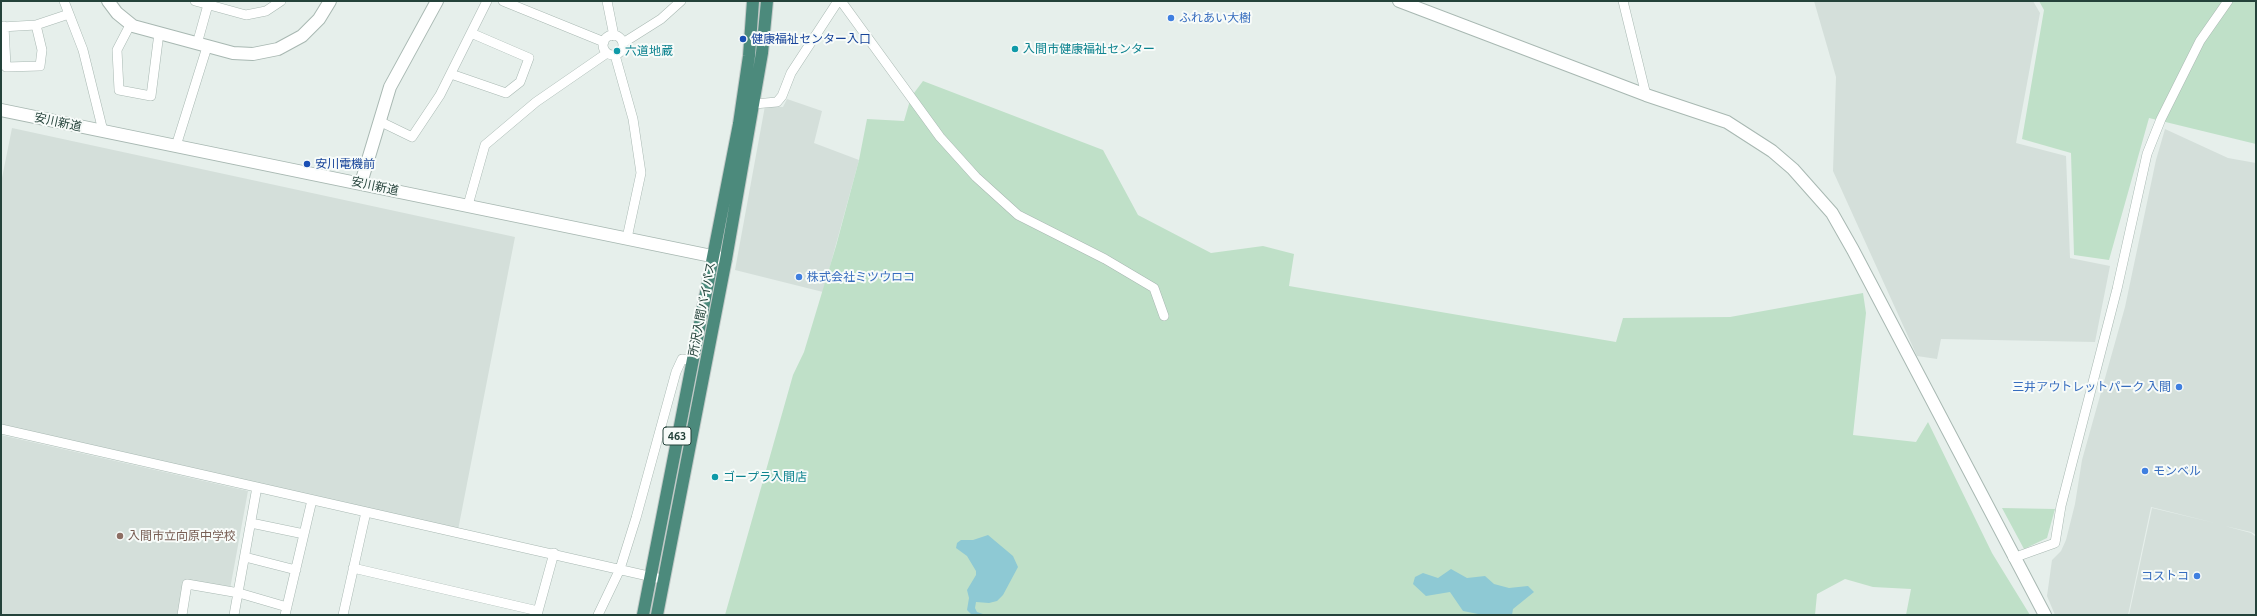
<!DOCTYPE html>
<html>
<head>
<meta charset="utf-8">
<style>
  body { margin:0 }
  #map { position:relative; width:2257px; height:616px; overflow:hidden; background:#e6efeb; font-family:Ubuntu,sans-serif }
  canvas { display:block }
  .frame { position:absolute; inset:0; border:2px solid #24423a; pointer-events:none }
</style>
</head>
<body>
<div id="map">
<canvas width="2257" height="616"></canvas>
<div class="frame"></div>
</div>
<script>
const context = document.querySelector('canvas').getContext('2d');
context.lineJoin = 'round';
function paint(path, color) {
  context.fillStyle = color;
  context.fill(path, 'evenodd');
}
function poly(rows) {
  const path = new Path2D();
  for (const r of rows) {
    if (r.length === 3) {
      path.moveTo(r[0] + r[2], r[1]);
      path.arc(r[0], r[1], r[2], 0, 2 * Math.PI);
      continue;
    }
    path.moveTo(r[0], r[1]);
    for (let i = 2; i < r.length; i += 2) path.lineTo(r[i], r[i + 1]);
  }
  return path;
}
function stroke(path, color, width, dash) {
  context.strokeStyle = color;
  context.lineWidth = width;
  context.lineCap = dash ? 'butt' : 'round';
  context.setLineDash(dash || []);
  context.stroke(path);
}
function drawText(font, color, halo, rows, align = 'center') {
  context.font = font + ' Ubuntu,"Noto Sans JP",sans-serif';
  context.lineWidth = 4;
  context.setLineDash([]);
  context.textBaseline = 'middle';
  context.strokeStyle = halo;
  context.fillStyle = color;
  for (const [text, x, y, turn = 0] of rows) {
    context.save();
    context.translate(x, y);
    context.rotate((+turn || 0) * Math.PI / 180);
    context.textAlign = isNaN(turn) ? turn : align;
    if (halo) context.strokeText(text, 0, 0);
    context.fillText(text, 0, 0);
    context.restore();
  }
}
paint(poly([
  [1814,1,2033,1,2040,13,2016,143,2066,156,2070,258,2110,266,2095,342,1941,339,1937,359,1917,356,1833,171,1836,77],
  [787,99,822,111,814,143,859,160,823,292,735,270,765,106,783,107],
  [12,128,515,237,458,530,1,425,1,183],
  [2165,129,2228,158,2256,163,2256,535,2251,532,2225,526,2251,533,2256,537,2256,615,2129,615,2152,508,2215,523,2151,507,2128,615,2055,615,2047,596,2052,560,2061,551,2066,540,2075,504,2082,460,2125,307,2156,160],
  [1,435,248,491,230,589,185,581,179,615,1,615]
]), '#d4dfda');
paint(poly([
  [2039,1,2256,1,2256,144,2149,118,2109,260,2074,255,2071,153,2022,139,2044,10],
  [923,81,1103,150,1138,215,1211,253,1263,246,1294,254,1289,286,1616,342,1623,318,1730,317,1863,293,1866,313,1853,435,1916,442,1928,422,1992,553,2030,615,1906,615,1911,589,1873,587,1845,579,1817,594,1815,615,725,615,793,375,804,352,836,246,859,160,867,119,904,121,911,97],
  [2002,508,2055,509,2047,538,2024,549]
]), '#bfe0c8');
paint(poly([
  [988,535,1013,556,1018,567,1003,595,997,601,989,603,976,602,975,608,977,612,986,615,972,615,967,610,969,598,967,590,976,575,976,571,967,556,956,548,957,543,961,540,973,540],
  [1451,569,1467,578,1485,576,1494,584,1509,588,1528,586,1534,592,1513,609,1512,615,1483,615,1463,611,1450,592,1426,596,1413,584,1415,577,1423,573,1438,578]
]), '#8ec9d4');
const minor = poly([
  [64,1,83,50,103,131],
  [195,1,246,15,266,11,281,1],
  [503,1,604,42],
  [607,1,614,36],
  [841,1,940,137,976,177,1018,215,1105,259,1154,288,1164,316],
  [1623,1,1646,95],
  [130,25,117,50,119,90,151,96,159,33],
  [4,26,6,67,40,66,42,50,36,25],
  [1,27,36,25,69,14],
  [613,45,10],
  [623,43,661,19,681,1],
  [197,44,209,1],
  [615,55,633,119,641,173,627,238],
  [451,74,506,93,520,82,529,58,471,33],
  [754,104,777,102,782,96,791,73,838,1],
  [379,121,412,137,440,95,487,1],
  [176,146,207,47],
  [468,205,485,145,536,102,607,53],
  [1,429,657,578],
  [251,523,304,534],
  [245,557,296,570],
  [2013,558,2055,543,2061,506,2117,289,2147,154,2161,119,2200,41,2228,1],
  [353,568,538,611],
  [182,615,187,584,239,593,287,607],
  [234,615,257,487],
  [285,615,312,500],
  [343,615,366,512],
  [537,615,554,553],
  [598,615,620,569,636,518,676,372,682,359,692,360]
]);
const tertiary = poly([
  [108,1,117,13,133,26,233,53,253,54,278,49,302,36,319,19,330,1],
  [1399,1,1646,95,1727,122,1772,151,1793,169,1832,213,1853,250,2045,615],
  [1,110,726,259],
  [361,183,390,87,437,1]
]);
const trunk = poly([
  [643,615,739,124,749,56,753,1],
  [657,615,726,259,762,53,767,1]
]);
stroke(minor, '#a8b8b2', 10);
stroke(tertiary, '#a8b8b2', 14);
stroke(trunk, '#c2cac8', 14);
stroke(minor, '#fff', 9);
stroke(tertiary, '#fff', 12);
stroke(trunk, '#4c8a7c', 12);
for (const [x, y, r, color] of [
  [1171,18,4,"#3f7fe0"],
  [743,39,4,"#1a4fb4"],
  [1015,49,4,"#0f9aa8"],
  [617,51,4,"#0f9aa8"],
  [307,164,4,"#1a4fb4"],
  [799,277,4,"#3f7fe0"],
  [2179,387,4,"#3f7fe0"],
  [2145,471,4,"#3f7fe0"],
  [715,477,4,"#0f9aa8"],
  [120,536,4,"#8d6e63"],
  [2197,576,4,"#3f7fe0"]
]) {
  const dot = new Path2D();
  dot.arc(x, y, r, 0, 2 * Math.PI);
  context.fillStyle = color;
  context.fill(dot);
  stroke(dot, '#f7fbf9', 1.5);
}
for (const [x, y, w] of [
  [677,436,28]
]) {
  const box = new Path2D();
  box.roundRect(x - w / 2, y - 9, w, 18, 3);
  context.fillStyle = '#f7fbf9';
  context.fill(box);
  stroke(box, '#24423a', 1);
}
drawText('bold 11px', '#24423a', null, [
  ["463",677,436]
]);
drawText('12px', '#366cbe', '#f7fbf9', [
  ["ふれあい大樹",1179,18],
  ["株式会社ミツウロコ",807,277],
  ["三井アウトレットパーク 入間",2171,387,"right"],
  ["モンベル",2153,471],
  ["コストコ",2189,576,"right"]
], 'left');
drawText('12px', '#164399', '#f7fbf9', [
  ["健康福祉センター入口",751,39],
  ["安川電機前",315,164]
], 'left');
drawText('12px', '#0d838f', '#f7fbf9', [
  ["入間市健康福祉センター",1023,49],
  ["六道地蔵",625,51],
  ["ゴープラ入間店",723,477]
], 'left');
drawText('12px', '#24423a', '#f7fbf9', [
  ["安川新道",58,122,12],
  ["安川新道",375,186,12],
  ["所沢入間バイパス",702,309,-79]
]);
drawText('12px', '#785e54', '#f7fbf9', [
  ["入間市立向原中学校",128,536]
], 'left');
</script>
</body>
</html>
